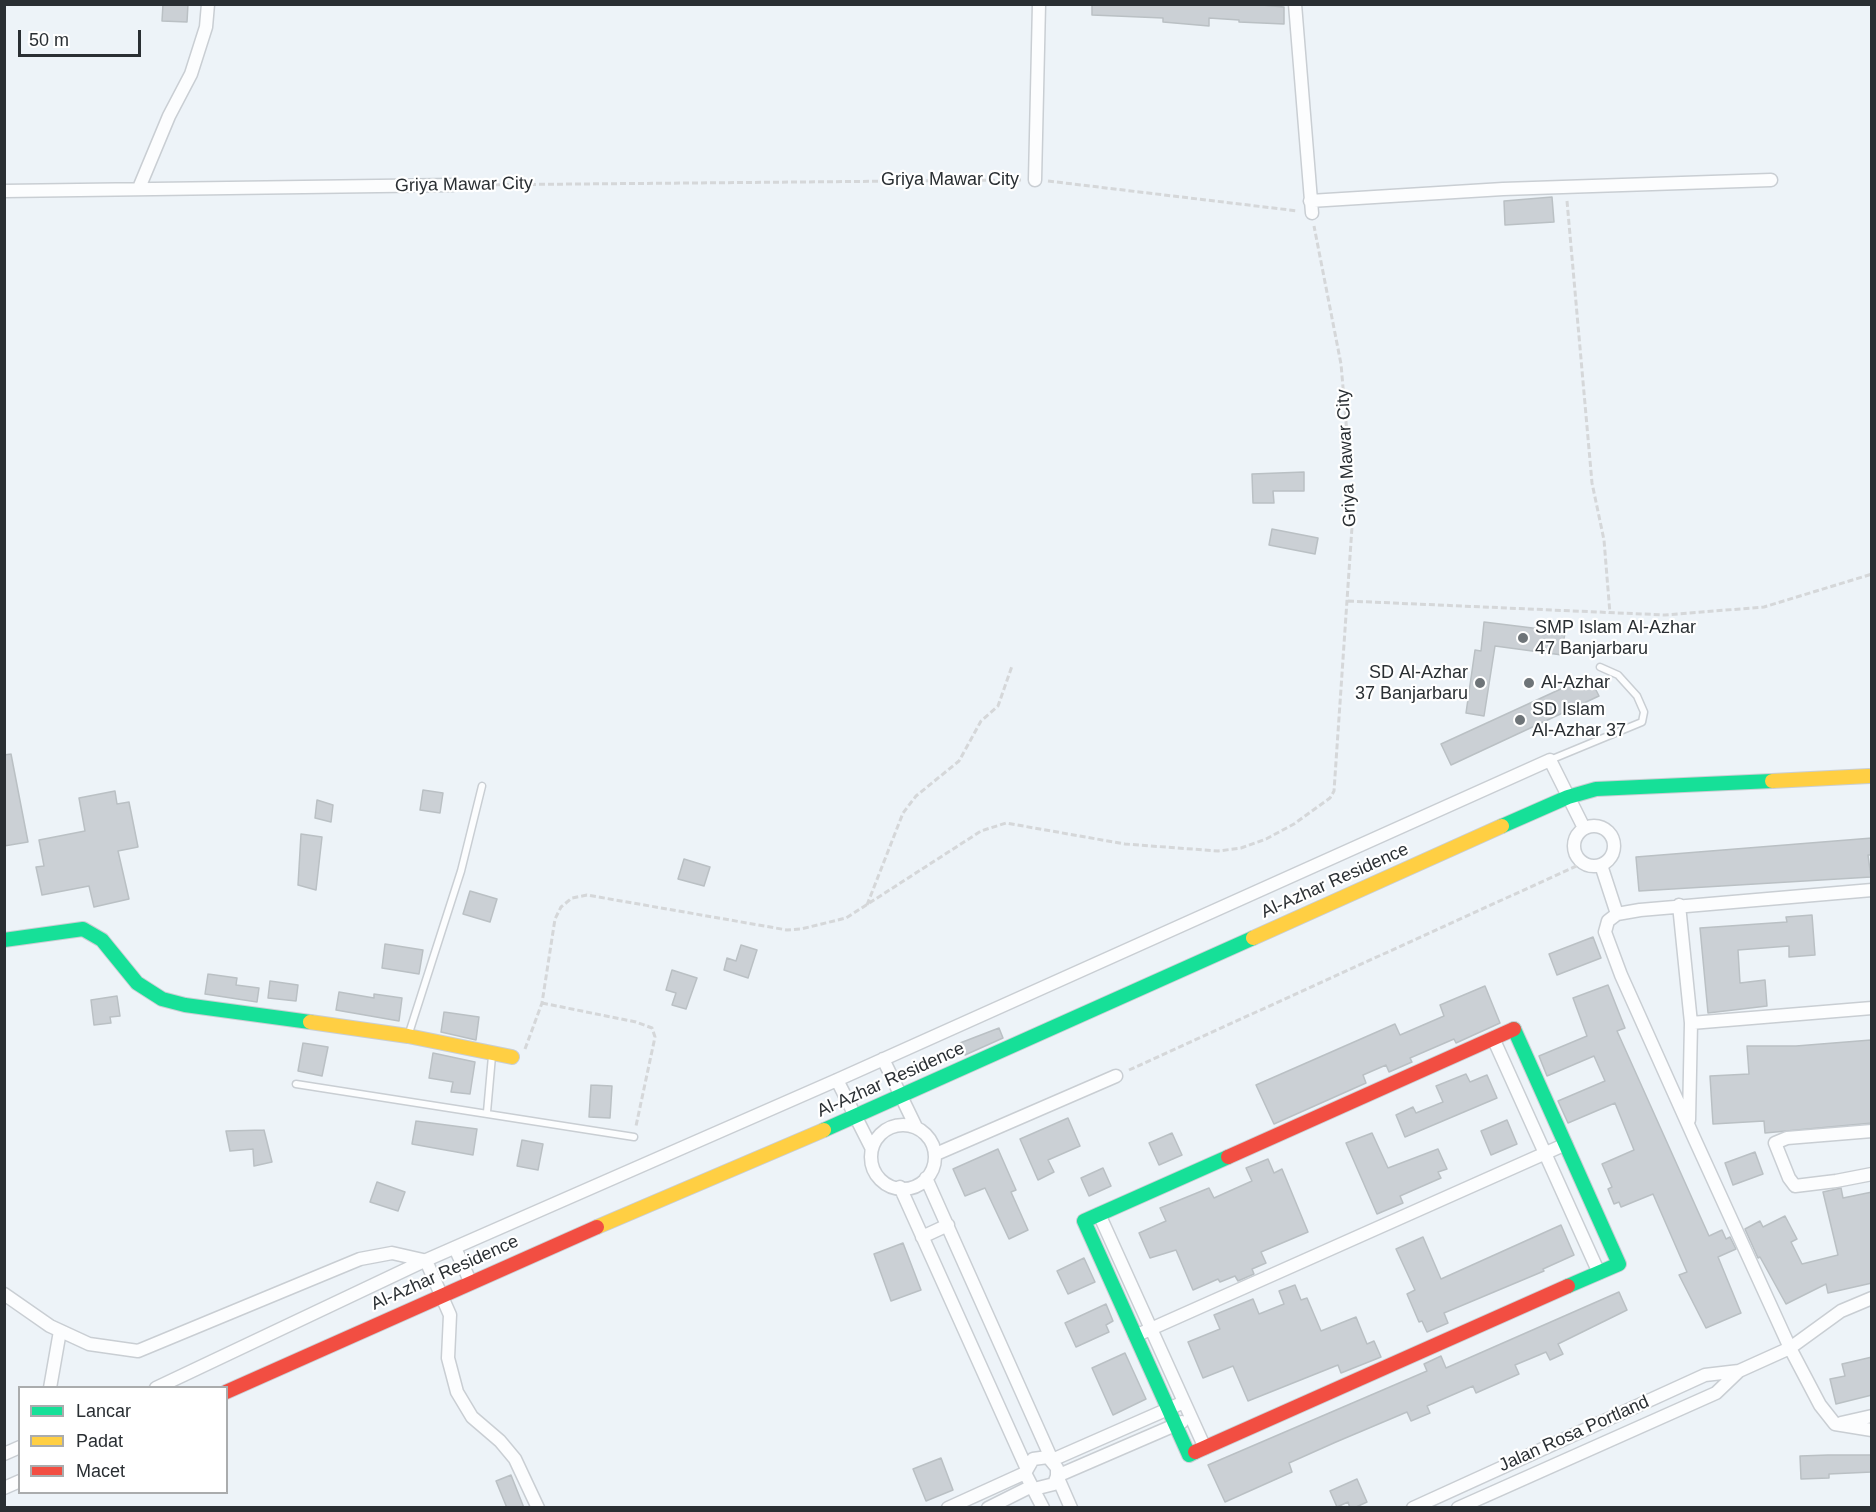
<!DOCTYPE html>
<html>
<head>
<meta charset="utf-8">
<style>
  body { margin:0 }
  #map { position:relative; width:1876px; height:1512px; overflow:hidden; background:#edf3f8; font-family:Helvetica,sans-serif }
  canvas { display:block }
  .frame { position:absolute; inset:0; border:6px solid #2a2f33; pointer-events:none }
  .legend { position:absolute; left:18px; top:1386px; width:210px; height:108px; box-sizing:border-box; background:#fff; border:2px solid #aaacad; margin:0; padding:8px 10px; list-style:none; font-size:18px; color:#2a2f33 }
  .legend li { display:flex; align-items:center; gap:12px; height:30px }
  .legend b { width:30px; border:2px solid #aaacad }
  .scale { position:absolute; left:18px; top:30px; width:123px; height:27px; box-sizing:border-box; border:3px solid #2a2f33; border-top:0; padding-left:8px; font-size:18px; line-height:21px; white-space:nowrap; color:#2a2f33; -webkit-text-stroke:4px #fff; paint-order:stroke }
</style>
</head>
<body>
<div id="map">
<canvas width="1876" height="1512"></canvas>
<div class="frame"></div>
<ul class="legend">
<li><b style="height:8px;background:#16e098"></b>Lancar</li>
<li><b style="height:8px;background:#ffcf43"></b>Padat</li>
<li><b style="height:8px;background:#f24e42"></b>Macet</li>
</ul>
<div class="scale">50 m</div>
</div>
<script>
const context = document.querySelector('canvas').getContext('2d');
context.lineJoin = 'round';
function paint(path, color) {
  context.fillStyle = color;
  context.fill(path, 'evenodd');
}
function poly(rows) {
  const path = new Path2D();
  for (const r of rows) {
    if (r.length === 3) {
      path.moveTo(r[0] + r[2], r[1]);
      path.arc(r[0], r[1], r[2], 0, 2 * Math.PI);
      continue;
    }
    path.moveTo(r[0], r[1]);
    for (let i = 2; i < r.length; i += 2) path.lineTo(r[i], r[i + 1]);
  }
  return path;
}
function stroke(path, color, width, dash) {
  context.strokeStyle = color;
  context.lineWidth = width;
  context.lineCap = dash ? 'butt' : 'round';
  context.setLineDash(dash || []);
  context.stroke(path);
}
function drawText(font, color, halo, rows, align = 'center') {
  context.font = font + ' Helvetica,sans-serif';
  context.lineWidth = 4.5;
  context.setLineDash([]);
  context.textBaseline = 'middle';
  context.strokeStyle = halo;
  context.fillStyle = color;
  for (const [text, x, y, turn = 0] of rows) {
    context.save();
    context.translate(x, y);
    context.rotate((+turn || 0) * Math.PI / 180);
    context.textAlign = isNaN(turn) ? turn : align;
    if (halo) context.strokeText(text, 0, 0);
    context.fillText(text, 0, 0);
    context.restore();
  }
}
const building = poly([
  [163,4,188,4,187,22,162,21,163,4],
  [1092,4,1250,4,1284,7,1284,24,1239,22,1239,20,1209,18,1209,26,1163,22,1163,18,1092,15,1092,4],
  [1552,197,1554,222,1505,225,1504,201,1552,197],
  [1304,472,1304,491,1273,491,1274,503,1253,503,1252,474,1304,472],
  [1272,529,1318,538,1315,554,1269,545,1272,529],
  [1484,622,1565,632,1562,655,1495,646,1484,716,1466,713,1475,650,1481,651,1484,622],
  [1589,676,1599,696,1451,765,1441,744,1589,676],
  [11,754,28,842,4,846,4,755,11,754],
  [423,790,443,793,440,813,420,810,423,790],
  [115,791,117,804,129,802,138,847,118,851,129,899,94,907,89,886,42,895,36,867,44,866,39,840,85,831,79,798,115,791],
  [317,800,333,805,331,822,315,818,317,800],
  [301,834,322,837,316,890,298,885,301,834],
  [1872,838,1872,855,1868,855,1871,877,1639,891,1636,857,1872,838],
  [684,859,710,867,704,886,678,879,684,859],
  [470,891,497,899,490,922,463,914,470,891],
  [1812,915,1815,955,1789,957,1789,946,1738,950,1740,983,1765,980,1767,1006,1708,1013,1700,928,1787,922,1786,917,1812,915],
  [1593,937,1601,958,1557,975,1549,954,1593,937],
  [385,944,423,950,419,974,382,968,385,944],
  [741,945,757,950,748,978,724,970,727,958,736,961,741,945],
  [672,970,697,978,686,1009,672,1005,676,993,666,990,672,970],
  [208,974,237,978,236,985,259,988,257,1002,205,994,208,974],
  [270,981,298,985,296,1001,268,998,270,981],
  [1608,985,1625,1028,1617,1031,1709,1236,1722,1230,1726,1239,1730,1237,1736,1249,1718,1257,1741,1313,1706,1328,1679,1275,1687,1272,1653,1194,1621,1207,1619,1202,1614,1204,1608,1189,1612,1187,1602,1164,1634,1150,1615,1103,1568,1123,1558,1101,1605,1081,1594,1056,1547,1076,1539,1056,1587,1036,1573,998,1608,985],
  [1485,986,1500,1023,1456,1043,1454,1039,1410,1058,1412,1062,1389,1072,1386,1065,1363,1075,1366,1083,1274,1124,1256,1085,1395,1024,1400,1035,1444,1016,1440,1005,1485,986],
  [339,992,374,998,374,994,402,998,399,1021,336,1010,339,992],
  [117,996,120,1016,110,1017,111,1023,94,1025,91,1000,117,996],
  [444,1012,479,1017,476,1040,441,1032,444,1012],
  [999,1028,1003,1038,965,1055,960,1043,999,1028],
  [1871,1040,1872,1123,1765,1133,1764,1121,1713,1124,1710,1076,1749,1074,1747,1046,1796,1046,1871,1040],
  [303,1043,328,1047,322,1076,298,1071,303,1043],
  [433,1053,475,1062,470,1094,451,1092,453,1082,429,1078,433,1053],
  [1466,1074,1470,1082,1487,1075,1497,1098,1405,1137,1396,1115,1413,1107,1416,1113,1443,1102,1436,1086,1466,1074],
  [591,1085,612,1086,610,1118,589,1117,591,1085],
  [1068,1118,1080,1146,1048,1160,1054,1172,1038,1180,1020,1139,1068,1118],
  [1507,1120,1517,1144,1491,1155,1481,1131,1507,1120],
  [416,1121,477,1129,473,1155,412,1144,416,1121],
  [264,1130,272,1162,254,1166,253,1149,230,1151,226,1131,264,1130],
  [1172,1133,1182,1155,1159,1165,1149,1143,1172,1133],
  [1372,1133,1388,1168,1438,1149,1447,1169,1438,1172,1441,1178,1400,1196,1403,1203,1377,1214,1346,1143,1372,1133],
  [522,1140,543,1144,538,1170,517,1166,522,1140],
  [998,1149,1016,1190,1011,1192,1028,1230,1009,1239,985,1188,965,1196,953,1169,998,1149],
  [1755,1152,1763,1174,1733,1185,1725,1163,1755,1152],
  [1268,1159,1274,1173,1282,1169,1308,1232,1261,1252,1266,1263,1252,1269,1254,1274,1238,1281,1235,1276,1220,1282,1218,1279,1193,1290,1176,1250,1150,1258,1139,1233,1166,1221,1160,1208,1209,1188,1214,1198,1252,1181,1246,1168,1268,1159],
  [1103,1168,1111,1186,1089,1196,1081,1178,1103,1168],
  [377,1182,405,1192,398,1211,370,1202,377,1182],
  [1841,1188,1843,1198,1872,1192,1872,1283,1828,1293,1826,1284,1786,1304,1760,1257,1758,1258,1745,1229,1760,1221,1763,1227,1785,1216,1797,1239,1791,1242,1802,1264,1838,1255,1823,1192,1841,1188],
  [1561,1225,1574,1255,1543,1269,1544,1271,1444,1313,1448,1323,1427,1332,1422,1321,1419,1322,1407,1294,1415,1290,1396,1249,1423,1237,1441,1279,1561,1225],
  [903,1243,921,1290,891,1301,874,1254,903,1243],
  [1084,1258,1095,1282,1068,1294,1057,1271,1084,1258],
  [1295,1285,1301,1300,1307,1298,1321,1331,1356,1317,1367,1344,1374,1341,1381,1357,1341,1373,1338,1365,1248,1401,1233,1366,1203,1378,1188,1342,1220,1329,1214,1315,1253,1299,1259,1314,1284,1304,1279,1291,1295,1285],
  [1619,1292,1627,1310,1558,1344,1563,1354,1550,1360,1546,1352,1539,1355,1515,1365,1519,1374,1476,1393,1473,1386,1427,1406,1430,1413,1411,1421,1407,1412,1336,1442,1289,1463,1292,1472,1225,1502,1208,1465,1427,1371,1424,1364,1441,1356,1446,1368,1619,1292],
  [1106,1304,1113,1321,1106,1325,1109,1332,1076,1347,1065,1323,1106,1304],
  [1125,1353,1146,1399,1113,1415,1092,1368,1125,1353],
  [1872,1357,1872,1395,1836,1404,1830,1379,1845,1376,1842,1364,1872,1357],
  [1828,1455,1872,1455,1872,1472,1829,1474,1829,1478,1801,1479,1800,1456,1828,1455],
  [941,1458,953,1490,926,1501,913,1469,941,1458],
  [511,1475,524,1508,507,1508,496,1481,511,1475],
  [1357,1479,1367,1502,1354,1508,1350,1508,1348,1502,1337,1507,1330,1491,1357,1479]
]);
paint(building, '#cbd0d5');
stroke(building, '#bac0c4', 1.5);
const lane = poly([
  [1550,760,1642,722,1644,712,1637,696,1618,675,1600,667],
  [409,1033,461,871,482,786],
  [296,1084,634,1137],
  [487,1112,492,1056]
]);
const street = poly([
  [1295,4,1312,213],
  [1035,180,1039,4],
  [139,188,169,116,191,74,206,27,208,4],
  [4,191,453,185],
  [1310,201,1503,189,1771,180],
  [1594,846,20],
  [1601,865,1617,914],
  [1872,890,1640,910,1617,914,1608,921,1605,932,1621,975,1695,1140,1790,1348,1820,1405,1835,1424,1872,1430],
  [1679,905,1691,1023,1689,1120],
  [1691,1023,1872,1008],
  [1493,1038,1599,1273],
  [883,1059,916,1127],
  [837,1080,872,1149],
  [903,1157,32],
  [1872,1131,1787,1138,1775,1143,1789,1178,1795,1186,1836,1181,1872,1174],
  [936,1154,1116,1076],
  [926,1178,1052,1460,1184,1402],
  [900,1187,1026,1467],
  [1099,1214,1205,1448],
  [922,1237,948,1225],
  [455,1248,470,1281],
  [4,1294,50,1326,89,1344,138,1351,360,1259,392,1253,423,1260,427,1263,450,1315,448,1358,457,1392,472,1417,500,1441,515,1459,538,1508],
  [1135,1336,1566,1144],
  [50,1388,60,1331],
  [156,1388,424,1261,837,1080,1550,760,1584,828],
  [1841,1423,1872,1416],
  [4,1454,20,1447],
  [4,1488,20,1481],
  [1034,1489,1054,1484,1057,1476,1057,1468,1048,1457,1033,1459,1025,1473,1043,1508],
  [948,1508,1025,1473],
  [988,1508,1032,1486],
  [1071,1508,1057,1476,1182,1422],
  [1413,1508,1705,1375,1739,1371],
  [1458,1508,1716,1393,1739,1371,1790,1348,1841,1311,1872,1298]
]);
const fast = poly([
  [1502,826,1568,797,1596,789,1772,781],
  [4,940,83,929,102,940,137,983,162,999,185,1005,310,1022],
  [1514,1029,1619,1264,1568,1286],
  [824,1130,1253,938],
  [1195,1452,1189,1455,1084,1221,1228,1157]
]);
const slow = poly([
  [1772,781,1869,776],
  [1253,938,1502,826],
  [310,1022,408,1036,512,1057],
  [597,1227,824,1130]
]);
const jam = poly([
  [1228,1157,1514,1029],
  [226,1392,597,1227],
  [1195,1452,1568,1286]
]);
stroke(lane, '#c9ced3', 9);
stroke(street, '#c9ced3', 15);
stroke(fast, '#c9ced3', 16);
stroke(slow, '#c9ced3', 16);
stroke(jam, '#c9ced3', 16);
stroke(poly([
  [1048,181,1298,211],
  [467,185,1021,180],
  [1567,201,1592,483,1604,540,1610,614],
  [1348,601,1665,615,1764,607,1872,574],
  [867,905,903,813,916,796,959,761,981,721,998,706,1012,666],
  [542,1003,636,1022,652,1028,655,1037,636,1126],
  [525,1049,542,1003,555,919,561,907,572,898,587,895,787,930,801,929,846,918,981,831,1006,823,1125,844,1218,851,1241,848,1266,839,1294,824,1330,798,1334,791,1352,527,1350,468,1341,364,1314,226],
  [1129,1070,1583,863]
]), '#d5d7d9', 3, [6, 3]);
stroke(lane, '#fcfdfe', 6);
stroke(street, '#fcfdfe', 12);
stroke(fast, '#16e098', 14);
stroke(slow, '#ffcf43', 14);
stroke(jam, '#f24e42', 14);
for (const [x, y, r, color] of [
  [1523,638,6,"#6e7478"],
  [1480,683,6,"#6e7478"],
  [1529,683,6,"#6e7478"],
  [1520,720,6,"#6e7478"]
]) {
  const dot = new Path2D();
  dot.arc(x, y, r, 0, 2 * Math.PI);
  context.fillStyle = color;
  context.fill(dot);
  stroke(dot, '#fff', 2);
}
drawText('18px', '#2a2f33', '#fff', [
  ["Griya Mawar City",950,180],
  ["Griya Mawar City",464,185,-1],
  ["Griya Mawar City",1347,458,-93],
  ["Al-Azhar Residence",1335,881,-24],
  ["Al-Azhar Residence",891,1080,-24],
  ["Al-Azhar Residence",445,1273,-24],
  ["Jalan Rosa Portland",1574,1434,-24]
]);
drawText('18px', '#2a2f33', '#fff', [
  ["SMP Islam Al-Azhar",1535,628],
  ["47 Banjarbaru",1535,649],
  ["SD Al-Azhar",1468,673,"right"],
  ["37 Banjarbaru",1468,694,"right"],
  ["Al-Azhar",1541,683],
  ["SD Islam",1532,710],
  ["Al-Azhar 37",1532,731]
], 'left');
</script>
</body>
</html>
